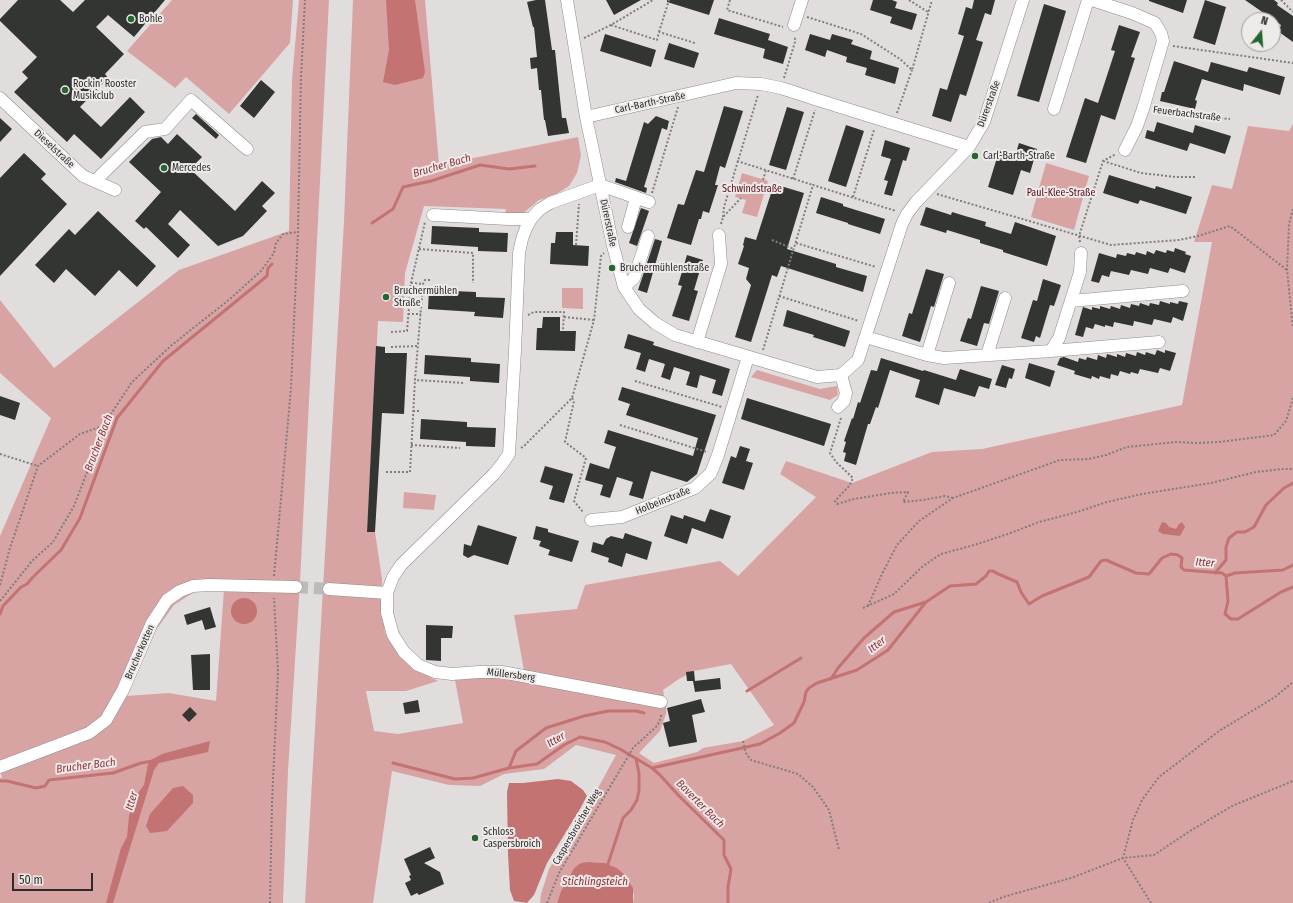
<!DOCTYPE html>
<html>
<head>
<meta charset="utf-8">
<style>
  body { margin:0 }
  #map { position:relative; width:1293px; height:903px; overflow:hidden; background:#e1dddd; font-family:"Fira Sans Condensed",sans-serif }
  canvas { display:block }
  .north { position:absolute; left:1241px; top:12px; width:40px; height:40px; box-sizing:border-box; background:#eeeaea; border:1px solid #a19e9e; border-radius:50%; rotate:17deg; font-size:11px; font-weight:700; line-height:16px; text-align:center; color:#2d2c2c }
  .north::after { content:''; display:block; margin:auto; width:14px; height:18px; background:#25652e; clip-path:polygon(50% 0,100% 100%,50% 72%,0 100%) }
  .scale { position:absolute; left:12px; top:873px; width:81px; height:18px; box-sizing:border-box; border:2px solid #2d2c2c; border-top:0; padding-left:5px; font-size:12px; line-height:14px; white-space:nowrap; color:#2d2c2c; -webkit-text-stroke:3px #eeeaea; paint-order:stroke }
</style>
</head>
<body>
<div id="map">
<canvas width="1293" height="903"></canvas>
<div class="north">N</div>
<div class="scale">50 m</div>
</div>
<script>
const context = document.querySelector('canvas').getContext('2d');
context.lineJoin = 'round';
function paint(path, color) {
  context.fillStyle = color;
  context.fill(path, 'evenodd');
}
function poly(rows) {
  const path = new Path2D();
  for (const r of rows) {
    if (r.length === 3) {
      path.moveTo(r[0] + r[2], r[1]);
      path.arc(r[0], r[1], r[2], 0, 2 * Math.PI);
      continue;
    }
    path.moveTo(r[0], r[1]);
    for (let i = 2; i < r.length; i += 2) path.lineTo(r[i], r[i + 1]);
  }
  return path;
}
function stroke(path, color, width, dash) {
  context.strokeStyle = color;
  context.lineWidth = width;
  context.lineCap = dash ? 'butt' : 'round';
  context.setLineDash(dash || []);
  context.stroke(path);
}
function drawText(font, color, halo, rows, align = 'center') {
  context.font = font + ' "Fira Sans Condensed",sans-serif';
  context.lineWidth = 4;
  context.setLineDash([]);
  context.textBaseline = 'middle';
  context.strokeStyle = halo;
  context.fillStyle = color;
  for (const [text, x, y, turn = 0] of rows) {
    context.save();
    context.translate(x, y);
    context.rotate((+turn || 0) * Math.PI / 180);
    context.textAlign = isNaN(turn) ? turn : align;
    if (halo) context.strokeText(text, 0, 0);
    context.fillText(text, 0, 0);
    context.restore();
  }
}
paint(poly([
  [172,0,293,0,290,43,229,114,186,77,175,88,127,51],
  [299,0,329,0,300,582,288,771,283,903,0,903,0,778,2,778,0,769,0,536,51,418,0,373,0,300,54,368,179,270,289,231,292,80],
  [199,589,224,589,216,701,169,693,126,696,156,630,174,605],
  [353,0,425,0,439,165,578,137,581,155,577,173,569,186,555,195,539,200,520,216,505,216,506,209,424,206,405,273,403,322,378,321,367,532,375,532,382,579,382,603,385,633,398,653,413,669,438,681,406,691,366,691,374,731,398,734,463,723,455,680,493,677,526,682,514,615,577,609,585,585,720,561,738,576,816,497,780,474,786,461,852,483,932,452,982,449,1182,405,1212,242,1194,242,1212,185,1232,189,1248,126,1289,131,1293,124,1293,903,633,903,634,895,629,880,624,874,617,868,605,863,589,862,574,868,561,891,557,903,540,903,541,894,549,869,587,808,616,755,576,745,544,769,504,774,480,786,449,785,392,771,373,903,305,903,344,221],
  [731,664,774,725,743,741,703,748,697,752,654,763,639,753,660,731,666,714,666,707,663,690,679,679,694,671],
  [1046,163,1089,176,1074,230,1031,217],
  [742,173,768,181,757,217,742,213,746,200,735,197],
  [562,288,583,288,583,309,562,308],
  [757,370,820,389,837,386,838,395,830,400,751,377],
  [404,492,436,495,434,510,403,508]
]), '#d8a4a3');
paint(poly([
  [386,0,415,0,425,72,423,78,395,85,383,82,389,50],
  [1162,522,1166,523,1169,527,1176,529,1179,524,1182,522,1185,527,1180,536,1163,534,1158,531],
  [244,611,13],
  [210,741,208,752,159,763,154,770,113,903,106,903,121,848,127,837,129,816,135,797,144,785,148,764,151,760,162,754],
  [558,779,571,781,583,790,587,796,580,809,547,863,534,895,527,903,514,901,510,890,508,854,507,792,509,783,523,783],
  [183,786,193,795,193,803,167,831,150,833,146,826,150,814,173,788],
  [589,862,605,863,617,868,624,874,633,888,633,903,557,903,561,891,574,868,581,863]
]), '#c27372');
stroke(poly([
  [372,223,393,209,403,187,431,181,480,165,509,169,535,166],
  [1215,573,1226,560,1226,547,1229,538,1237,532,1245,532,1254,527,1266,505,1284,488,1293,483],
  [1226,576,1235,573,1283,570,1293,565],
  [0,614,3,606,21,587,27,584,33,577,61,550,80,518,117,418,163,361,267,276,268,268,272,264],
  [831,679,838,668,864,638,894,612,926,602],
  [747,691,801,658],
  [393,763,455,779,473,778,509,768,537,764,564,745,580,737,605,742,620,749,652,768,760,744,780,733,794,723,804,702,806,692,809,688,817,683,857,670,888,650,926,602,950,586,976,584,986,576,989,571,993,571,996,573,1017,582,1021,592,1029,604,1042,596,1089,577,1101,561,1106,560,1136,573,1149,574,1162,558,1171,554,1178,555,1182,558,1181,567,1184,570,1222,573,1226,576,1228,601,1225,614,1231,619,1238,619,1281,592,1293,587],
  [509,768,516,751,546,728,584,716,608,711,636,711,644,713],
  [652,768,660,775,679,796,724,840,724,855,731,869,728,887,728,903],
  [0,781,7,781,36,788,45,786,49,780,113,773,141,763,153,761],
  [607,867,623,818,631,810,637,800,639,790,639,773,636,759]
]), '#c27372', 3);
paint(poly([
  [18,0,60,0,73,12,85,0,165,0,134,37,108,15,96,27,124,54,105,74,108,78,80,107,101,127,130,97,145,112,101,159,74,134,67,142,14,92,28,78,22,72,37,57,0,21,0,19],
  [536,0,545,0,552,50,555,50,562,118,566,118,569,133,548,136,545,120,544,120,541,90,539,90,537,68,531,69,530,58,537,57,534,27,533,27,527,2],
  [606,0,641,0,614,15],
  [667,0,714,0,709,15,667,2],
  [873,0,892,0,897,2,895,8,917,14,912,30,890,23,892,17,870,10],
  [974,0,995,0,991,15,985,13,976,40,983,42,966,96,960,94,951,122,932,116,940,88,947,90,964,36,958,34,966,7,972,9],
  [1149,0,1187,0,1183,13,1149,1],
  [1205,0,1226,7,1215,45,1193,38],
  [1245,0,1274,0,1278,3,1277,5,1293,16,1293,42,1279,32,1281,30,1279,29,1281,25],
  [1044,4,1066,11,1039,102,1017,96],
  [719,18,770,34,768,40,788,47,783,64,763,58,765,49,714,34],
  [1119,25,1140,32,1131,57,1135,58,1115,120,1101,115,1086,163,1066,157,1085,98,1098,103,1115,51,1111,50],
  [605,34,656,50,651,67,600,51],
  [810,34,830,40,832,34,853,40,851,44,872,51,870,59,899,68,895,84,865,75,867,68,846,62,847,57,827,50,825,57,805,50],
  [669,43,699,53,694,68,664,59],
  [1174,61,1208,72,1211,62,1247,72,1249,67,1285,77,1280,95,1244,84,1243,91,1202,79,1195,100,1197,101,1195,109,1160,101,1162,92,1164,92],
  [261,80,275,92,254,118,240,106],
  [724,106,743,111,725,168,720,166,715,185,718,185,709,213,703,211,701,219,699,219,691,245,667,238,678,204,684,205,696,170,704,172],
  [787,107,804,112,786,170,769,165],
  [196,114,219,135,216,139,192,118],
  [656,116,669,121,667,130,662,128,644,187,647,188,646,193,615,182,616,178,626,181,644,122,648,124],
  [0,118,12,129,0,142],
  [1157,122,1193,133,1195,125,1231,136,1225,154,1190,143,1187,151,1145,138,1147,130,1154,132],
  [846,125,864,131,846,187,828,181],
  [177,134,202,157,190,169,235,211,262,181,275,193,262,206,267,211,243,236,218,246,180,210,168,224,190,245,178,258,146,227,144,229,135,221,161,192,129,162,152,139,161,137,168,144],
  [885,140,910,148,906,161,903,160,892,196,884,194,888,181,884,180,891,159,881,156],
  [1019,143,1037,149,1030,173,1021,170,1013,195,988,187,999,151,1015,156],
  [24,153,46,174,41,179,67,204,0,276,0,178],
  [1109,175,1155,189,1156,186,1192,197,1186,214,1140,200,1138,204,1103,193],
  [774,184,804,193,787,249,836,264,836,267,867,276,863,292,781,266,777,277,772,275,751,342,735,337,751,285,746,279,749,268,738,264,744,246,743,245,745,237,756,240],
  [821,197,843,204,843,206,885,219,880,234,848,224,848,223,816,213],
  [926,207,951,215,952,212,965,216,986,222,985,226,1011,234,1015,222,1056,236,1047,266,1003,252,1003,250,980,243,980,240,970,237,947,230,946,233,920,225],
  [641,208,649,211,637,246,629,243],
  [98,211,156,266,137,287,119,270,95,296,66,269,54,283,35,265,69,229,75,235],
  [432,226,479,228,479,232,508,233,507,252,478,251,478,247,431,244],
  [556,232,573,232,573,245,589,246,588,266,550,264,551,243,555,243],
  [655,239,662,241,647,293,638,290],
  [1175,248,1186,252,1185,254,1191,256,1185,273,1170,268,1168,273,1150,268,1148,274,1131,270,1129,275,1111,271,1109,277,1102,275,1099,283,1091,281,1099,253,1116,258,1117,254,1126,256,1127,253,1135,255,1136,252,1146,255,1147,251,1154,254,1156,250,1166,253,1167,250,1174,252],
  [687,255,703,260,694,290,698,291,689,321,672,316,682,286,678,285],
  [926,269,944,274,934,307,931,306,920,342,902,336,909,313,912,314],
  [1043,279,1061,285,1054,306,1050,305,1040,338,1036,336,1034,342,1021,338,1033,300,1037,301],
  [981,286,999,291,989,324,984,323,977,346,960,341,968,318,971,319],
  [429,290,476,292,476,297,505,298,503,318,474,316,475,312,428,309],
  [1160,301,1170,304,1170,302,1178,304,1179,301,1188,303,1183,321,1173,317,1171,323,1154,319,1152,325,1134,321,1133,326,1114,322,1113,327,1105,325,1105,327,1095,324,1093,329,1086,327,1083,337,1075,335,1083,307,1092,310,1092,307,1100,309,1100,306,1110,309,1111,306,1120,309,1121,305,1130,308,1131,304,1139,306,1140,303,1149,306,1150,303,1159,305],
  [787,310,850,331,845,347,813,337,814,335,783,326],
  [543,317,560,317,560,331,576,331,575,351,536,350,537,328,542,328],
  [628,334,654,342,653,345,730,369,722,396,712,393,716,380,700,375,697,388,686,385,690,372,674,367,670,380,661,377,665,364,649,359,645,372,636,369,641,353,624,348],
  [376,346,385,347,385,353,407,353,404,414,382,413,375,532,367,532],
  [1157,350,1165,353,1165,350,1176,353,1170,371,1160,368,1158,373,1140,369,1138,374,1131,372,1130,374,1120,371,1118,376,1111,374,1110,379,1100,376,1099,379,1092,376,1091,379,1074,374,1075,371,1057,365,1060,358,1064,357,1078,362,1079,358,1086,360,1087,357,1097,360,1098,355,1106,358,1107,354,1117,357,1117,354,1125,357,1126,353,1136,356,1137,352,1145,355,1146,352,1155,355],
  [425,355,471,358,471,362,500,364,499,383,470,381,470,377,424,374],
  [881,358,923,371,924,370,956,380,960,369,992,379,989,389,979,386,975,397,944,388,939,405,915,397,920,380,890,370,878,408,876,407,870,424,868,424,856,465,844,461,846,453,843,452,846,442,844,441,852,418,853,419,858,402,860,403,871,370,877,371],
  [1029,363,1055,371,1050,387,1025,378],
  [1002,365,1015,369,1012,379,1009,378,1006,388,995,385],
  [622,387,716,415,697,474,687,482,651,471,643,499,629,495,633,482,617,477,610,498,600,495,603,485,585,480,590,463,609,469,616,447,604,443,608,430,693,456,698,438,626,415,630,404,618,400],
  [0,396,20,403,15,420,0,415],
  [747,398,831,424,824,446,741,419],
  [421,419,467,422,467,427,496,428,495,447,466,446,466,442,420,439],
  [740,446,750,449,746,461,753,463,744,490,722,483,731,456,736,458],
  [545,466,573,474,564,503,549,499,553,486,540,482],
  [710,509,731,516,723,539,692,528,687,544,664,536,671,515,683,519,684,515,705,522],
  [478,525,517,537,508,565,474,555,468,558,463,555,464,544,471,546],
  [536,526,548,529,548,532,579,541,572,562,548,555,550,550,539,546,541,541,533,539],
  [625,533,652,542,647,560,626,553,622,567,608,562,609,558,591,552,593,542,603,545,606,539,611,536,623,539],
  [210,607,216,627,205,630,202,620,187,625,184,615],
  [426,625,453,626,452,638,441,638,441,661,426,660],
  [210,654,210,690,193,690,191,655],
  [694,671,695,681,720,678,721,689,695,692,693,681,694,681,687,681,686,672],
  [701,699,705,712,692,715,697,742,669,747,663,723,670,721,667,708],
  [418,700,420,712,405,714,403,703],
  [190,707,197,714,189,722,182,715],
  [430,847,435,858,424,863,440,872,444,884,419,895,417,893,411,896,405,883,411,880,409,876,411,875,404,859]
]), '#333533');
stroke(poly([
  [296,587,329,589]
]), '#bdbaba', 12, [12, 6]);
const minor = poly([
  [567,0,586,117,613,246,624,287,639,309,655,323,675,335,817,377,841,375,858,360,902,224,907,214,916,202,969,147,984,122,1023,0],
  [1092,0,1132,13,1155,23,1161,33,1163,41,1143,109,1137,126,1125,150],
  [794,25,802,0],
  [0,98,83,176,115,190],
  [1054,109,1088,0],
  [586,117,736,83,761,84,781,88,818,100,969,147],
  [95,181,145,132,165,129,191,100,247,149],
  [600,185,550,203,539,210,531,219,526,228,522,239,519,253,515,351,509,454,502,464,494,474,401,565,393,577,387,593,387,613,393,635,404,652,418,665,435,672,452,674,479,672,502,672,661,702],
  [600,185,649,202],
  [433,215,508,219,531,219],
  [628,227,636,198],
  [624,287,634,278,648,236],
  [1071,301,1183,291],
  [866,337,927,355,944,358,1051,351,1059,338,1080,272,1081,253],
  [697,342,721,264,719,235],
  [1051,351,1159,342],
  [927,355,949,283],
  [987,355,1005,298],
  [838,407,844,401,846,393,841,375],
  [591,520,622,517,695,488,711,473,718,455,748,357],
  [329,589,387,593],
  [0,767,89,733,106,720,123,690,152,623,167,600,180,591,193,586,209,585,296,587]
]);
stroke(minor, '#8e8b8b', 13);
stroke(poly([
  [730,0,727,10,783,27],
  [909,0,928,12],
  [1281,0,1293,12],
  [807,17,861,34,900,59,912,70,932,0],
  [611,25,657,40,659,32,695,43],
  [659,32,669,0],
  [584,38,611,25,653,0],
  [1173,46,1293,63],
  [784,78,795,42,795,36],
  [1153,111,1230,119],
  [897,113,912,70],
  [737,161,813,185],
  [1103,161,1141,173,1176,177,1195,177],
  [793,179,815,110],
  [763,180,766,170],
  [652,193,678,107],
  [937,194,1111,245,1179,240,1198,236,1230,226,1287,270],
  [853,197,874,130],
  [1293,209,1289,224,1287,270,1293,328],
  [723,217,724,207,758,95],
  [721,224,723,217,741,198],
  [772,240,794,249],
  [1080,242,1079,236,1103,161,1116,154],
  [796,243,876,267],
  [576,245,579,204],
  [419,249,473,253,473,283],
  [430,280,425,280,423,284,415,380,465,383],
  [411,283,423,284],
  [779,296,859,321],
  [408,314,421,314],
  [528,315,534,312,564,312,563,331],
  [564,317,594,320],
  [391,332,407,331,411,283,425,222],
  [391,347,417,346],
  [763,350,813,185,896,211],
  [635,381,722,407],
  [572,398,574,401,565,442,586,458,574,501,583,512],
  [413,411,420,411],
  [841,418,830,453,836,462,853,478,850,485,835,501,837,504,854,499,891,493,908,492,903,502,923,500,945,496,953,498],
  [620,425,707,452],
  [411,445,460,448],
  [521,448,524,446,572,398,594,320,601,256,604,253],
  [0,454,38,466],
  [386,472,410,472,415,380],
  [274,576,291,388,298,232,301,77,305,0],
  [0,585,10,548,38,466,80,434,103,426],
  [0,601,32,561,53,542,74,506,100,439,103,426,132,382,173,344,230,299,261,271,274,253,276,243,283,234,298,232],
  [868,606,882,574,897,545,919,521,953,498,1060,460,1089,459,1106,455,1127,447,1176,442,1197,443,1219,442,1274,435,1286,421,1293,398],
  [863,608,894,594,923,566,941,554,974,545,1008,534,1039,522,1074,513,1107,502,1142,494,1211,483,1256,472,1283,469,1293,469],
  [743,741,746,753,751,760,798,774,813,787,829,810,839,850],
  [270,903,272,803,278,672,274,598],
  [547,903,559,873,633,748,657,726,661,717,661,713],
  [989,903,1003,897,1071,878,1123,858,1154,855,1190,831,1232,806,1293,781],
  [1151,903,1123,858,1133,820,1142,800,1159,777,1219,731,1275,697,1293,682]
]), '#7f7d7d', 2, [2, 2]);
stroke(minor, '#fff', 12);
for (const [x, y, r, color] of [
  [131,19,4,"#25652e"],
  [65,90,4,"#25652e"],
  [975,156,4,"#25652e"],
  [164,168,4,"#25652e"],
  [612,268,4,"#25652e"],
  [386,297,4,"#25652e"],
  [475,838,4,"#25652e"]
]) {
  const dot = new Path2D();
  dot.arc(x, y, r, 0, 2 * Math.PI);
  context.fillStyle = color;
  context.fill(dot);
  stroke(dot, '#eeeaea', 1.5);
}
drawText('10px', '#2d2c2c', '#eeeaea', [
  ["Bohle",139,19],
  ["Rockin‘ Rooster",73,84],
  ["Musikclub",73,96],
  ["Carl-Barth-Straße",983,156],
  ["Mercedes",172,168],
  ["Bruchermühlenstraße",620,268],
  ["Bruchermühlen",394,291],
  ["Straße",394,303],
  ["Schloss",483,832],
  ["Caspersbroich",483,844]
], 'left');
drawText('10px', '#2d2c2c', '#eeeaea', [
  ["Carl-Barth-Straße",650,103,-12],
  ["Dürerstraße",989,104,-70],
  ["Feuerbachstraße",1187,114,7],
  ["Dieselstraße",54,149,43],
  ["Dürerstraße",608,223,78],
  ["Holbeinstraße",663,501,-22],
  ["Brucherkotten",140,652,-66],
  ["Müllersberg",511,675,7],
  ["Caspersbroicher Weg",577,827,-60]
]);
drawText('10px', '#570e16', '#eeeaea', [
  ["Schwindstraße",752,189],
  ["Paul-Klee-Straße",1061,193]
]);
drawText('italic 11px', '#8f2f35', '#eeeaea', [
  ["Brucher Bach",442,166,-16],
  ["Brucher Bach",99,443,-69],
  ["Itter",1205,563,4],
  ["Itter",877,645,-38],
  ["Itter",556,740,-32],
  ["Brucher Bach",86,766,-7],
  ["Itter",132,801,-73],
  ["Baverter Bach",700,804,45],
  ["Stichlingsteich",595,882]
]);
</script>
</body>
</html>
